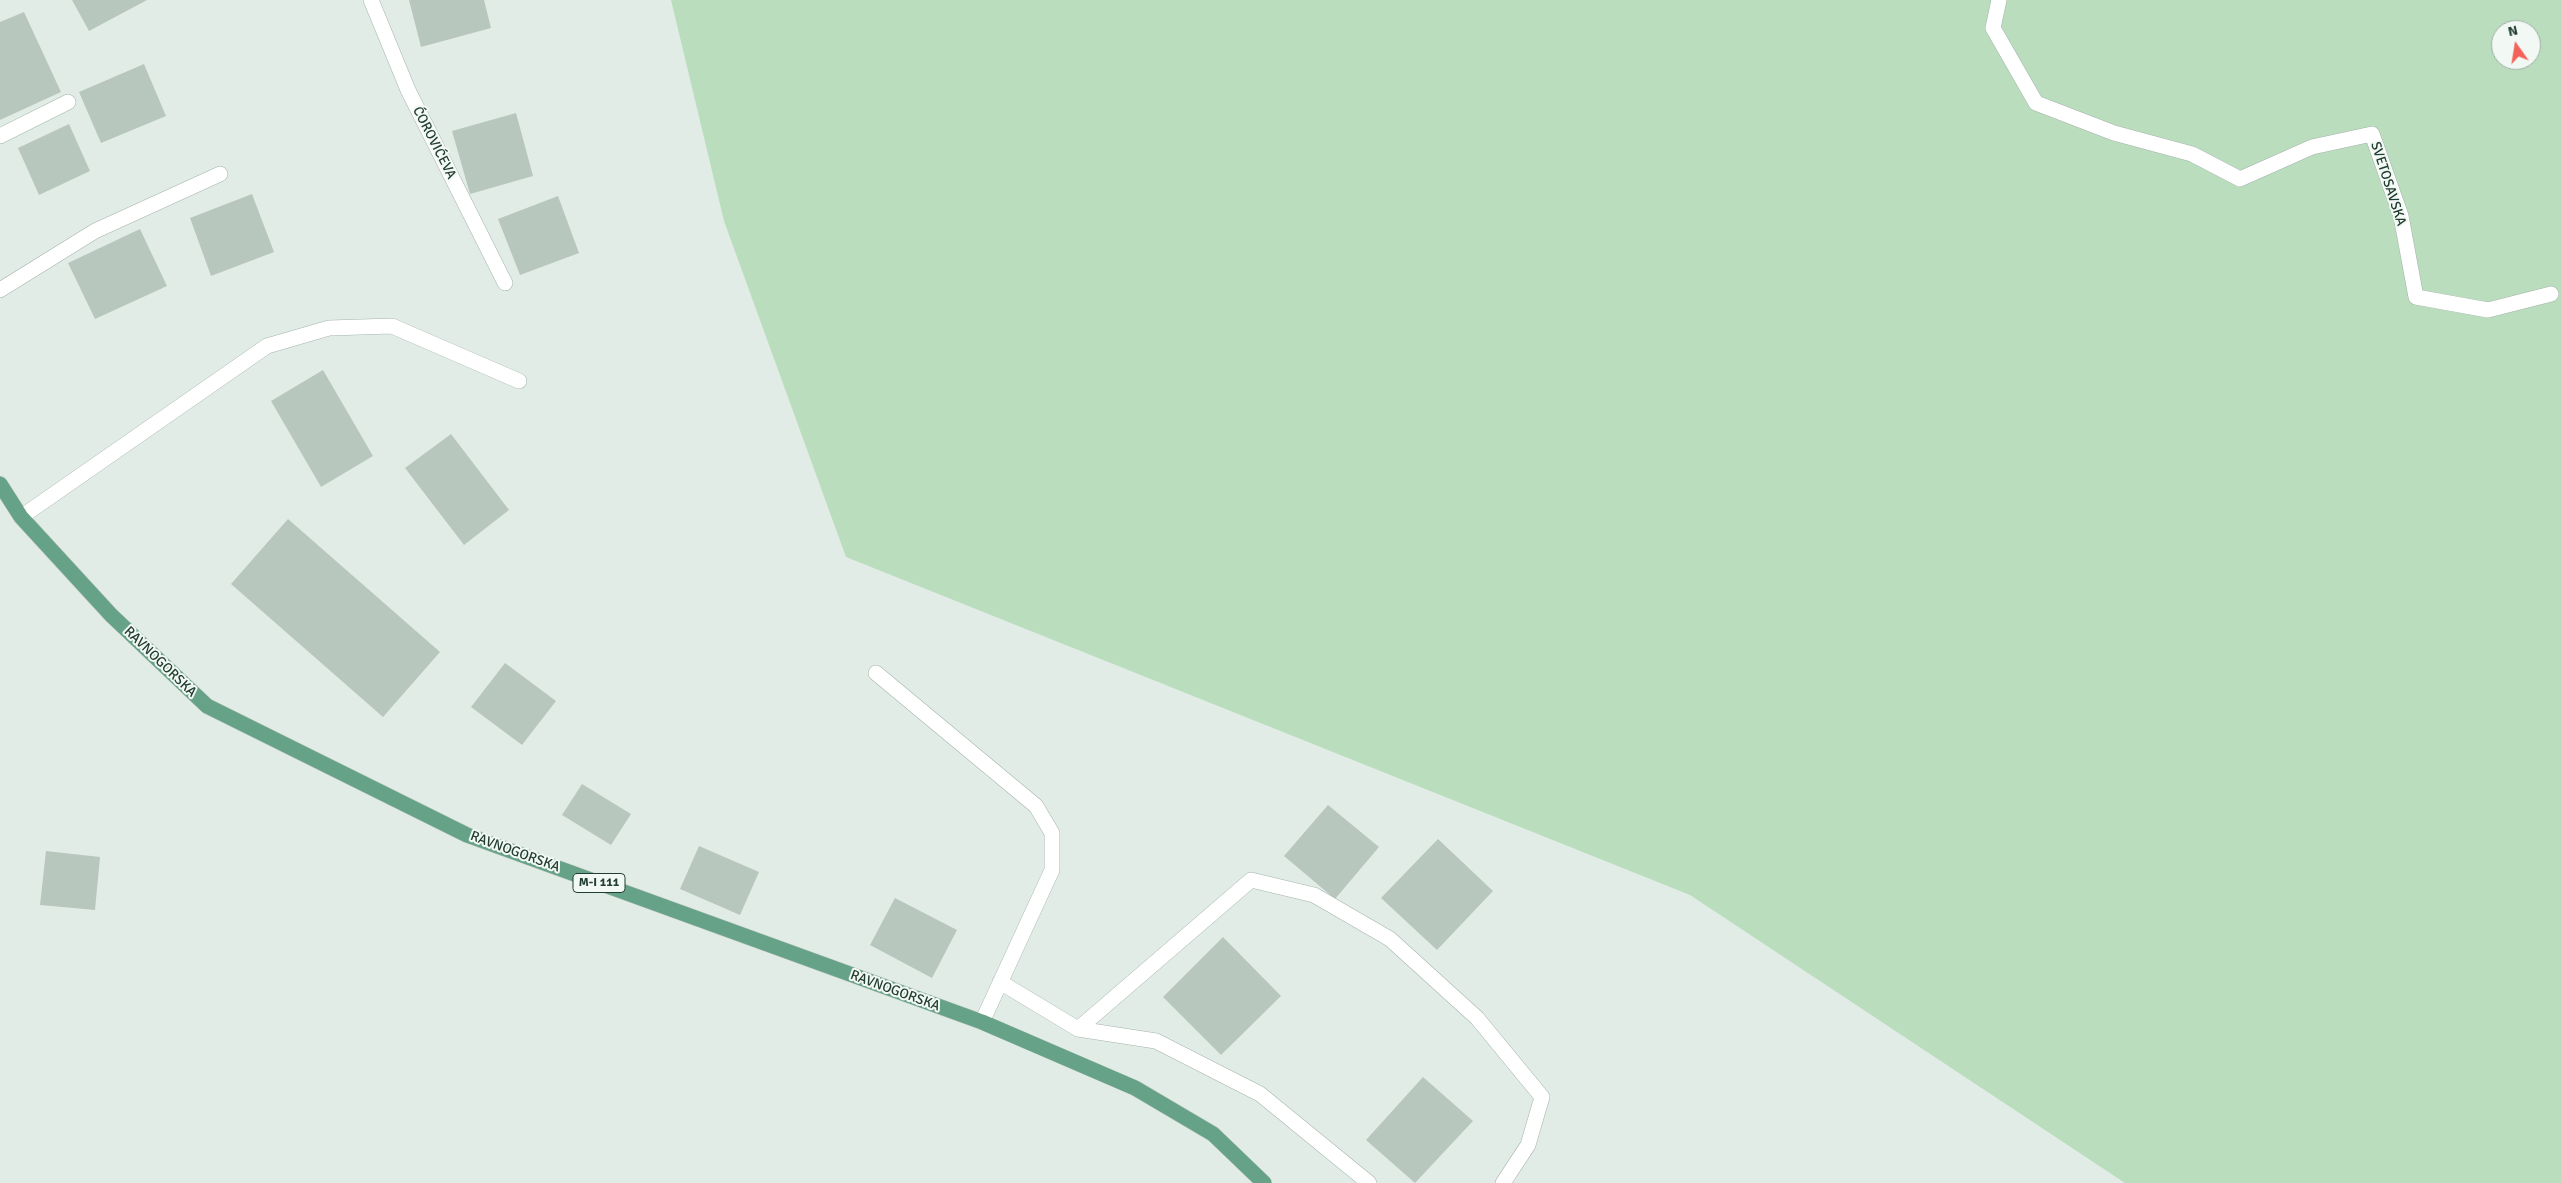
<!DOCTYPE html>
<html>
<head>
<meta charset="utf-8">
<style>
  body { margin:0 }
  #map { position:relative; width:2561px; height:1183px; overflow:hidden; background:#e2ece6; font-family:Signika,sans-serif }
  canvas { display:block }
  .north { position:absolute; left:2491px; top:20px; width:50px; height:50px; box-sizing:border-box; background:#f2f9f4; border:1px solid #9faea6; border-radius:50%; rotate:347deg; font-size:14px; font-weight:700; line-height:20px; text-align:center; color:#223d31 }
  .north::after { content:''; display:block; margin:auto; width:18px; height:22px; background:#f36359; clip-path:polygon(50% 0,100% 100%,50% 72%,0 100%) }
</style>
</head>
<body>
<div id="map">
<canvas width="2561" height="1183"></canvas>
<div class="north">N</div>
</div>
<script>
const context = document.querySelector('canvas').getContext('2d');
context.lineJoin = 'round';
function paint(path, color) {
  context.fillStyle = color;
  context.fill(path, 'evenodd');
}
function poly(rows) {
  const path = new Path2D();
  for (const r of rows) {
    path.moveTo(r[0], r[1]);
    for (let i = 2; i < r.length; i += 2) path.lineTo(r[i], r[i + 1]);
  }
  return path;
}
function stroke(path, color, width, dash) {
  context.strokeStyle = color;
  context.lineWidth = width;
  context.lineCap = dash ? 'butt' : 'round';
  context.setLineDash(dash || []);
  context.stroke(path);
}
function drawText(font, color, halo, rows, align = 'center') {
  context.font = font + ' Signika,sans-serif';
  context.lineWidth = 4;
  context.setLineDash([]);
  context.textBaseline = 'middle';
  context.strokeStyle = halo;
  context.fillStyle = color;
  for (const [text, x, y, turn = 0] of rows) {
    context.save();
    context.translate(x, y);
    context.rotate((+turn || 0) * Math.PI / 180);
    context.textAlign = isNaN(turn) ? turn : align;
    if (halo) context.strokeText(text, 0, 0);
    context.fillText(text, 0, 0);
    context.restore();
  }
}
paint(poly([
  [671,0,2561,0,2561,1183,2125,1183,1690,895,846,557,724,221],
  [2501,30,2531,30,2531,60,2501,60]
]), '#baddbd');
paint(poly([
  [72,0,147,0,89,31],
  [409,0,484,0,491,28,421,47],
  [24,12,61,92,0,120,0,22],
  [144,64,166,116,101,143,79,92],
  [516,113,533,176,470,194,452,131],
  [69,124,90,171,39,195,18,148],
  [252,194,274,252,211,276,190,218],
  [558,196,579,253,520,275,498,219],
  [140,229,167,286,95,319,68,263],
  [323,370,373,456,321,487,271,401],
  [451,434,509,510,464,545,405,468],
  [288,519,440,652,383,717,231,584],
  [505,663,556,701,522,745,471,707],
  [582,784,631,814,611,845,562,815],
  [1328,805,1379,847,1335,899,1284,856],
  [1438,839,1493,891,1437,950,1381,898],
  [699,846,759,872,740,915,680,889],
  [46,851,100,857,95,910,40,905],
  [895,898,957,930,932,978,870,945],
  [1223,937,1281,996,1221,1055,1163,997],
  [1423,1077,1473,1121,1415,1183,1366,1140]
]), '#b7c7be');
const minor = poly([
  [371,0,408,90,505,283],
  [1999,0,1993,28,2036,103,2114,133,2192,154,2240,179,2312,147,2372,134,2401,216,2416,297,2488,310,2551,294],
  [0,136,68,102],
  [0,290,95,231,220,174],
  [21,517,267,346,329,328,392,326,519,381],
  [876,673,1036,806,1052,833,1052,870,982,1022],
  [1000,982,1078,1029,1156,1041,1260,1094,1369,1183],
  [1078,1029,1251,880,1314,895,1390,939,1477,1018,1542,1097,1528,1145,1503,1183]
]);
const major = poly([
  [0,484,21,517,111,615,207,706,467,835,982,1022,1135,1088,1213,1134,1264,1183]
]);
stroke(minor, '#a5b4ac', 16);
stroke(major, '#c1c9c5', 16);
stroke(minor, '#fff', 15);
stroke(major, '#66a288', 15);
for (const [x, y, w] of [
  [599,883,52]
]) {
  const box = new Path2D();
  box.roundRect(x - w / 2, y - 9.5, w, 19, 4);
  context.fillStyle = '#f2f9f4';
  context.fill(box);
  stroke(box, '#223d31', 1);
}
drawText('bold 12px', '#223d31', null, [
  ["M-I 111",599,883]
]);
drawText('14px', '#223d31', '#f2f9f4', [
  ["ĆOROVIĆEVA",434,143,63],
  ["SVETOSAVSKA",2388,184,72],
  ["RAVNOGORSKA",160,662,44],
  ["RAVNOGORSKA",515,852,20],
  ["RAVNOGORSKA",895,991,20]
]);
</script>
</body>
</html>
